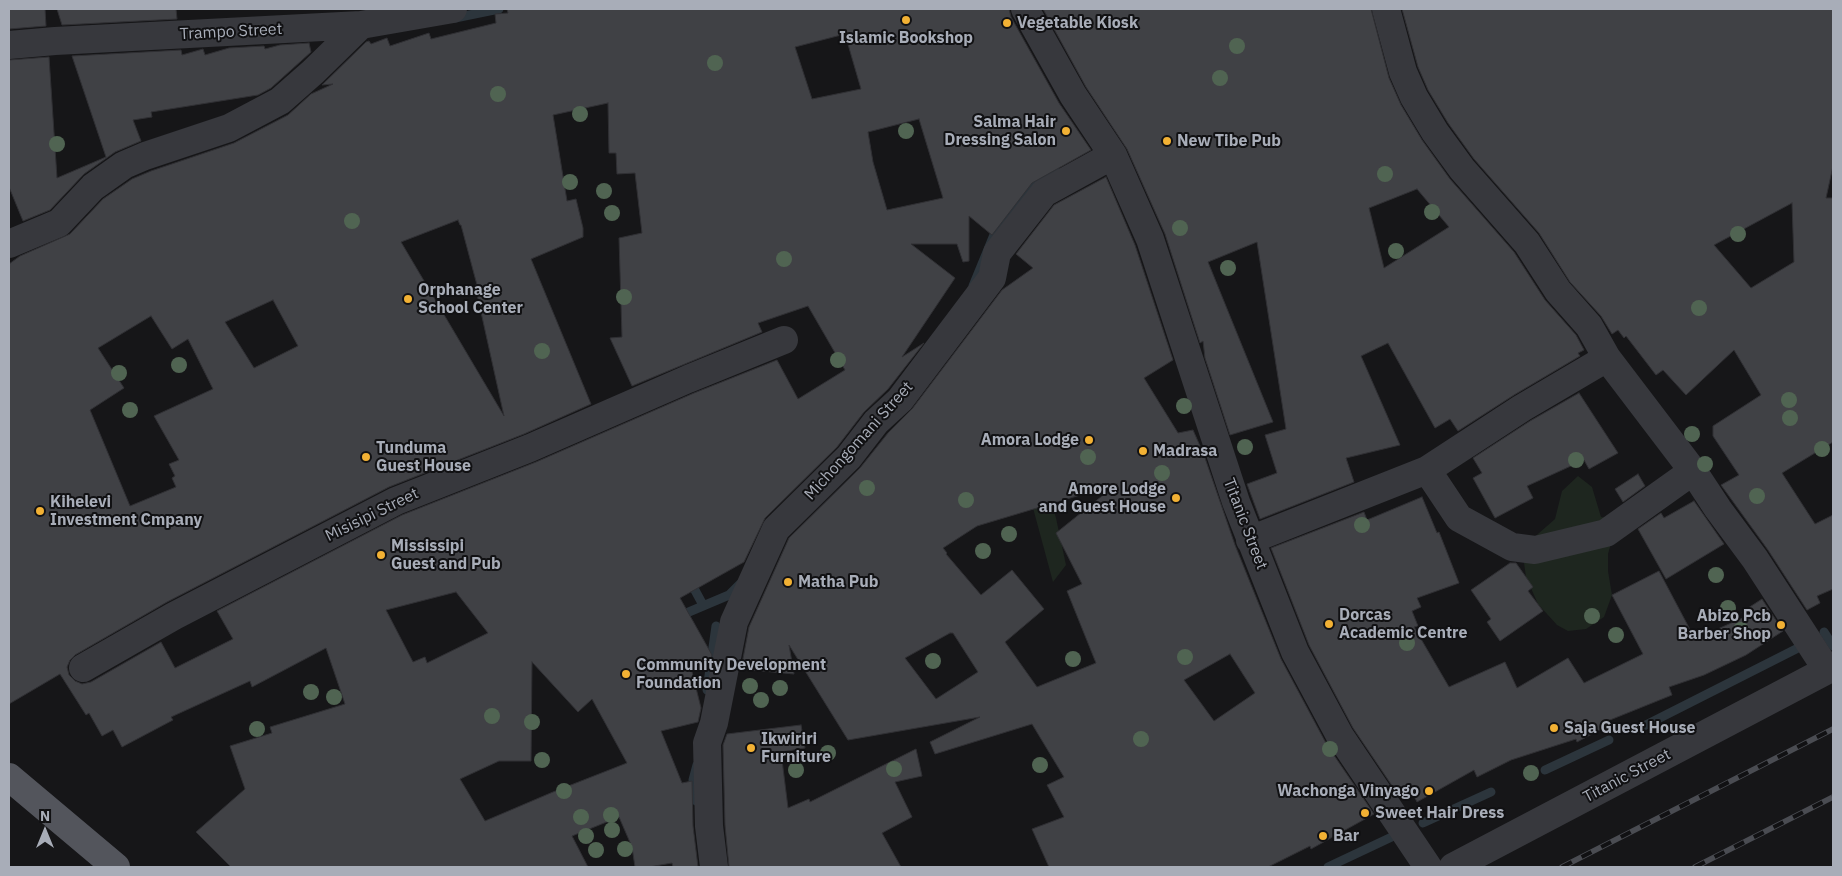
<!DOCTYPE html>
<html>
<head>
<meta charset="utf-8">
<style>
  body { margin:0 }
  #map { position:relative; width:1842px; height:876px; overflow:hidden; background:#161618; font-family:"IBM Plex Sans",sans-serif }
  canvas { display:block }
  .frame { position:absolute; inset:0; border:10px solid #a8adb8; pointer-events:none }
  .north { position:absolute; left:20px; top:806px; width:50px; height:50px; -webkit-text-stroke:4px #111113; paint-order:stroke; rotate:0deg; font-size:14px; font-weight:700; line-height:20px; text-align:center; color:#a8adb8 }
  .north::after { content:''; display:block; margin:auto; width:18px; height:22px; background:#a8adb8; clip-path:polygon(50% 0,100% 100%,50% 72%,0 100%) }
</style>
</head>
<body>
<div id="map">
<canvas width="1842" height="876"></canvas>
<div class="frame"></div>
<div class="north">N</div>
</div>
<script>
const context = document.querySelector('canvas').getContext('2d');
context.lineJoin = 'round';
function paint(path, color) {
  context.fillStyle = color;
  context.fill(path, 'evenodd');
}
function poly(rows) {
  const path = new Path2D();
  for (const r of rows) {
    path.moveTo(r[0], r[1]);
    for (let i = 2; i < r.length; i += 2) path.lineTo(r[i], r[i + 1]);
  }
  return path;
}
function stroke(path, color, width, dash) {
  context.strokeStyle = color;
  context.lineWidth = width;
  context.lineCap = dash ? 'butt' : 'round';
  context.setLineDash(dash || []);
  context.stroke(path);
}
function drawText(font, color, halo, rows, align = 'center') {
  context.font = font + ' "IBM Plex Sans",sans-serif';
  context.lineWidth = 4;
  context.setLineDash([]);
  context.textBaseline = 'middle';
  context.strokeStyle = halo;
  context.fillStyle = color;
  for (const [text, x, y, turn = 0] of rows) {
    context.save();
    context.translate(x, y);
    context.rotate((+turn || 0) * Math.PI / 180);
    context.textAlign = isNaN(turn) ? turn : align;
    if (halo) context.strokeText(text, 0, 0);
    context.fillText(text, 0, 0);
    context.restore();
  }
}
paint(poly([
  [1578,476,1592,487,1601,517,1624,520,1616,526,1608,554,1608,571,1612,595,1604,617,1586,629,1568,631,1557,625,1538,604,1526,577,1522,548,1555,519,1562,491],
  [1045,482,1056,518,1066,565,1053,582,1033,508]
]), '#1e261f');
stroke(poly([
  [455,18,499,9],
  [973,286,998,225,1035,184,1055,168],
  [690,581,703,605],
  [677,617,729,595,740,584],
  [1824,632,1833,646],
  [707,690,716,626],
  [1638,729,1800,647],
  [1545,770,1609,740],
  [696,801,693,780,697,765],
  [1423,823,1491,792],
  [1328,867,1398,834,1397,832]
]), '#2c353c', 9);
const building = poly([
  [9,9,45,9,46,26,9,29,9,9],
  [57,9,176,9,177,19,62,25,57,9],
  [507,9,1009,9,1011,17,1059,103,1091,150,1032,183,992,235,969,216,969,261,963,262,957,244,911,244,955,278,902,357,924,343,888,389,864,412,837,447,765,518,744,562,680,598,712,655,709,666,690,664,701,708,698,722,661,731,682,783,692,781,693,826,698,867,673,867,672,863,649,867,635,867,632,847,619,817,572,836,588,867,231,867,196,832,245,789,230,746,272,733,270,727,345,704,326,648,252,687,250,681,171,717,173,720,122,747,113,730,102,736,89,713,86,715,60,674,9,704,9,264,20,256,70,234,103,199,132,179,151,171,234,143,288,115,311,94,333,84,322,85,366,42,369,41,371,44,387,38,390,46,429,33,431,39,496,23,495,14,508,13,507,9],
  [845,34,861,89,812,99,795,47,845,34],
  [608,103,609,153,616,153,617,174,635,173,642,233,619,238,622,337,610,338,632,386,762,332,758,323,808,306,845,370,798,399,777,360,694,393,536,462,402,515,217,611,233,639,175,668,161,642,91,682,82,684,75,681,69,675,67,667,70,660,75,655,167,602,389,487,524,434,591,404,531,259,583,237,583,228,576,199,567,201,553,115,608,103],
  [919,119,943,198,887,210,873,162,868,132,919,119],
  [458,220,460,225,461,225,477,285,475,285,504,416,401,242,458,220],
  [273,300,298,346,254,368,225,322,273,300],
  [151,316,172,349,188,339,213,389,154,416,179,460,169,464,175,476,172,478,176,487,130,506,90,410,124,388,98,348,151,316],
  [456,592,488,633,427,663,425,657,413,662,386,610,456,592],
  [532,662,578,712,592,699,627,763,553,792,485,821,460,779,499,761,531,761,532,662],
  [1043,9,1371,9,1389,78,1401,105,1422,140,1450,179,1514,252,1545,300,1576,335,1584,350,1578,353,1580,356,1514,395,1458,431,1450,419,1435,428,1388,343,1361,356,1400,445,1346,458,1354,482,1260,519,1247,484,1277,473,1265,435,1286,429,1257,242,1208,262,1273,422,1230,435,1205,358,1203,341,1200,343,1165,234,1127,149,1086,87,1043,9],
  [1417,189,1449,227,1384,268,1369,208,1417,189],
  [1402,9,1833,9,1833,166,1826,198,1833,198,1833,442,1782,473,1815,524,1833,515,1833,589,1817,596,1820,603,1807,610,1768,550,1721,485,1739,475,1713,436,1713,426,1761,395,1734,350,1686,395,1663,370,1656,375,1626,336,1624,338,1618,330,1612,334,1601,316,1570,282,1539,233,1474,159,1448,123,1428,90,1418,67,1402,9],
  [1792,203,1794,262,1751,288,1714,245,1792,203],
  [309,43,311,52,271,88,258,95,151,112,152,117,133,120,141,141,115,152,84,174,50,210,23,221,9,187,9,60,49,57,57,178,106,157,72,56,181,50,182,55,203,49,205,55,229,48,264,46,265,49,280,45,309,43],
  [1106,177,1135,245,1173,360,1144,378,1178,433,1193,430,1204,455,1235,545,1281,659,1327,745,1374,814,1311,849,1310,846,1268,867,1049,867,1032,829,1064,817,1047,785,1064,777,1032,724,935,754,930,742,980,717,848,740,789,645,794,674,741,669,749,627,789,538,860,468,888,433,912,409,1002,290,1033,268,1016,254,1054,205,1106,177],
  [1117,484,1056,533,1082,584,1067,591,1096,663,1037,687,1005,642,1044,609,1012,570,981,595,946,554,947,553,943,548,977,526,1117,484],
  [950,633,953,633,978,672,936,699,905,658,950,633],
  [1230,654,1255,693,1214,721,1184,680,1230,654],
  [1579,393,1618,453,1589,469,1584,460,1527,486,1533,498,1495,518,1473,478,1482,473,1473,458,1530,421,1579,393],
  [1638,474,1645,486,1623,502,1615,489,1638,474],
  [1422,497,1437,533,1439,532,1459,583,1417,598,1421,607,1412,611,1418,626,1414,627,1449,687,1505,662,1517,688,1568,658,1584,683,1643,654,1612,595,1659,571,1695,639,1745,617,1742,612,1762,599,1783,631,1746,655,1704,675,1669,687,1672,695,1605,722,1607,726,1577,742,1576,739,1511,760,1477,777,1474,770,1417,802,1413,794,1401,799,1353,728,1309,645,1271,548,1364,512,1367,520,1422,497],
  [1694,501,1724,544,1666,579,1638,529,1661,513,1664,518,1694,501],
  [1510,563,1516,563,1533,587,1528,591,1543,611,1500,641,1487,622,1491,619,1471,590,1510,563],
  [801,725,805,748,781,752,788,808,809,799,810,802,916,749,922,776,895,782,912,817,882,833,901,867,729,867,725,825,723,745,727,734,801,725]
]);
paint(building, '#404145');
stroke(building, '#303034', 1);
stroke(poly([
  [1025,9,1073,95,1113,155,1150,239,1236,502,1295,652,1340,736,1428,867],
  [1386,9,1403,72,1414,97,1435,132,1462,169,1527,243,1558,291,1589,326,1607,358,1693,471,1718,509,1755,559,1827,670],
  [9,45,55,41,361,25,453,9],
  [9,244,59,223,93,187,124,165,145,156,229,128,280,101,313,72,361,25],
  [1427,470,1459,518,1512,547,1535,550,1606,533,1693,471],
  [1250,540,1427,470,1522,408,1607,358],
  [83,668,174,616,396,501,530,448,688,379,784,340],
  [714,867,709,826,707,743,714,723,734,622,776,529,849,457,876,422,900,400,992,278,997,253,1044,193,1113,155],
  [1453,867,1833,667]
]), '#37383d', 28);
stroke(poly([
  [9,777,116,867]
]), '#53555c', 28);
const rail = poly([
  [1562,867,1833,729],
  [1695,867,1833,797]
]);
stroke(rail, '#4a4c52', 5.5);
stroke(rail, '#111113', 4, [11]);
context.fillStyle = '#506452';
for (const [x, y] of [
  [1237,46],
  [715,63],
  [1220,78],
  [498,94],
  [580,114],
  [906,131],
  [57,144],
  [1385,174],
  [570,182],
  [604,191],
  [1432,212],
  [612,213],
  [352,221],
  [1180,228],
  [1738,234],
  [1396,251],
  [784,259],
  [1228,268],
  [624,297],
  [1699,308],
  [542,351],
  [838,360],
  [179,365],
  [119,373],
  [1789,400],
  [1184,406],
  [130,410],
  [1790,418],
  [1692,434],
  [1245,447],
  [1822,449],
  [1088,457],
  [1576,460],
  [1705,464],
  [1162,473],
  [867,488],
  [1757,496],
  [966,500],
  [1362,525],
  [1009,534],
  [983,551],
  [1716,575],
  [1728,608],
  [1592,616],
  [1741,630],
  [1616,635],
  [1407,643],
  [1185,657],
  [1073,659],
  [933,661],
  [750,686],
  [780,688],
  [311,692],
  [334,697],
  [761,700],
  [492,716],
  [532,722],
  [257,729],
  [1141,739],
  [1330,749],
  [828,753],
  [542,760],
  [1040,765],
  [894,769],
  [796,770],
  [1531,773],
  [564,791],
  [611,815],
  [581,817],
  [612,830],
  [586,836],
  [625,849],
  [596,850]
]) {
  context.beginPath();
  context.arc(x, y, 8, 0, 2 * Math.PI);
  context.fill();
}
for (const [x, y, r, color] of [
  [906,20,5,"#f2b134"],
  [1007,23,5,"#f2b134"],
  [1066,131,5,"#f2b134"],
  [1167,141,5,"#f2b134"],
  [408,299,5,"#f2b134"],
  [1089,440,5,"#f2b134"],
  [1143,451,5,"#f2b134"],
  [366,457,5,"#f2b134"],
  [1176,498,5,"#f2b134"],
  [40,511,5,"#f2b134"],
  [381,555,5,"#f2b134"],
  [788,582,5,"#f2b134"],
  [1329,624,5,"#f2b134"],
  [1781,625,5,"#f2b134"],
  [626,674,5,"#f2b134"],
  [1554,728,5,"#f2b134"],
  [751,748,5,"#f2b134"],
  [1429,791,5,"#f2b134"],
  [1365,813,5,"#f2b134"],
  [1323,836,5,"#f2b134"]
]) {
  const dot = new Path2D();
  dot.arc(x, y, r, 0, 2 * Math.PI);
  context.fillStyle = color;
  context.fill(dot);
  stroke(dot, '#111113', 2);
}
drawText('bold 16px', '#a8adb8', '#111113', [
  ["Vegetable Kiosk",1017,23],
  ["Islamic Bookshop",906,38,"center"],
  ["Salma Hair",1056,122,"right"],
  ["Dressing Salon",1056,140,"right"],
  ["New Tibe Pub",1177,141],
  ["Orphanage",418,290],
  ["School Center",418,308],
  ["Amora Lodge",1079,440,"right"],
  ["Tunduma",376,448],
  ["Guest House",376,466],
  ["Madrasa",1153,451],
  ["Amore Lodge",1166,489,"right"],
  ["and Guest House",1166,507,"right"],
  ["Kihelevi",50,502],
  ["Investment Cmpany",50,520],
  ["Mississipi",391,546],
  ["Guest and Pub",391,564],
  ["Matha Pub",798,582],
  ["Dorcas",1339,615],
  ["Academic Centre",1339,633],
  ["Abizo Pcb",1771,616,"right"],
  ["Barber Shop",1771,634,"right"],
  ["Community Development",636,665],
  ["Foundation",636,683],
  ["Saja Guest House",1564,728],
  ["Ikwiriri",761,739],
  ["Furniture",761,757],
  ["Wachonga Vinyago",1419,791,"right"],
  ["Sweet Hair Dress",1375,813],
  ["Bar",1333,836]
], 'left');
drawText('16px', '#a8adb8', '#111113', [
  ["Trampo Street",231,32,-3],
  ["Michongomani Street",859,441,-48],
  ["Misisipi Street",372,515,-26],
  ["Titanic Street",1245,524,69],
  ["Titanic Street",1627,776,-28]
]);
</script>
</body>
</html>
